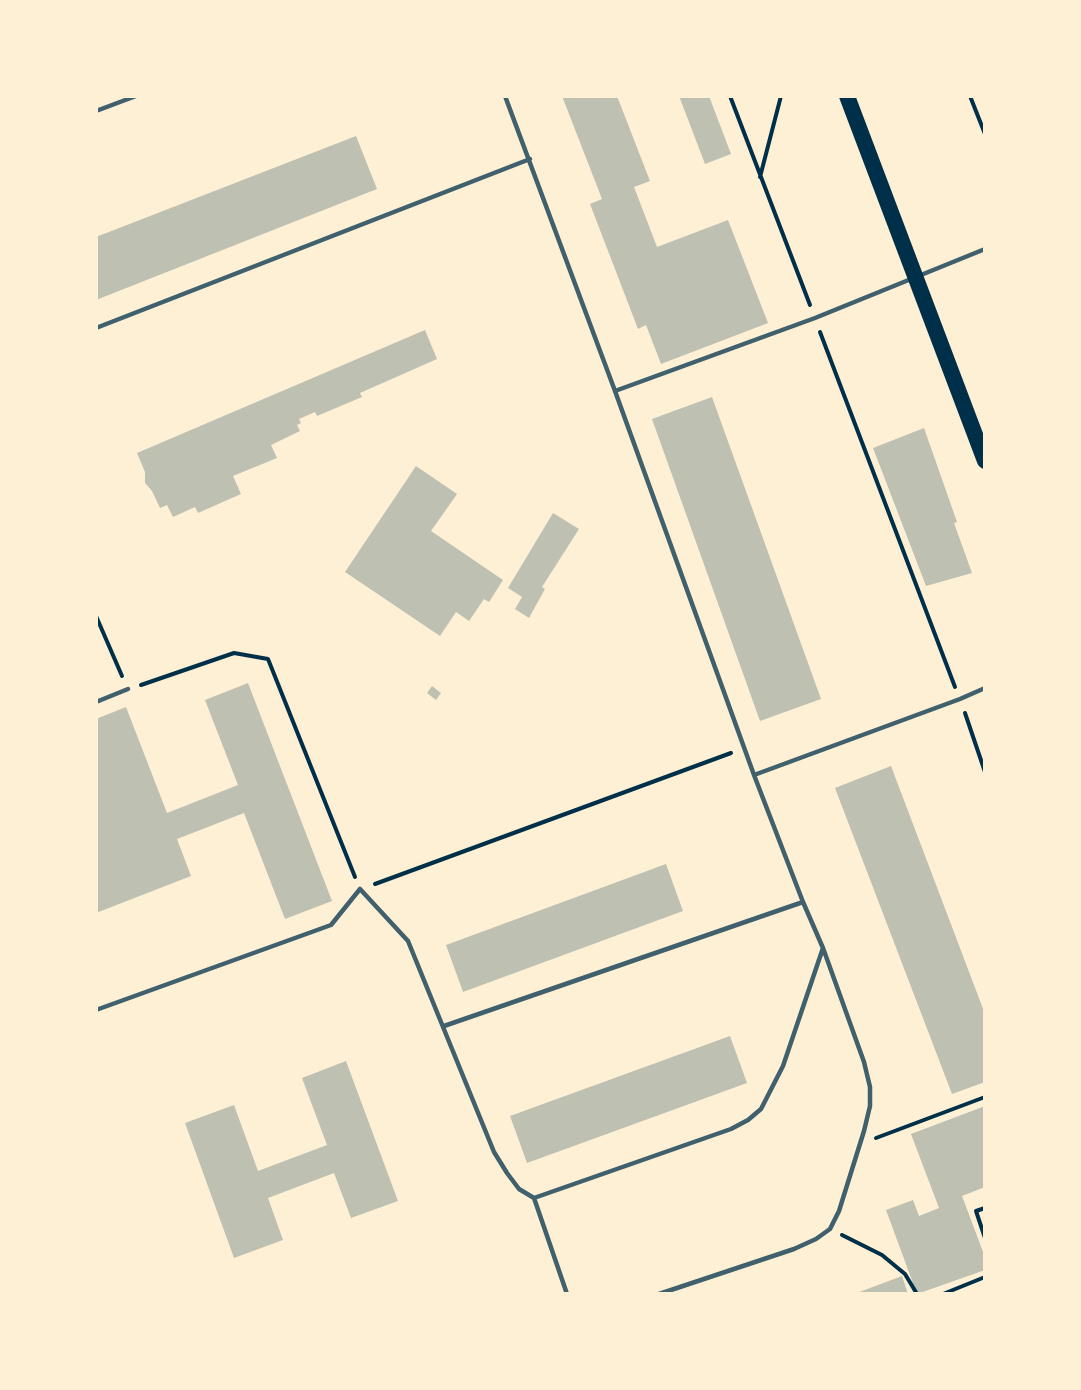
<!DOCTYPE html>
<html>
<head>
<meta charset="utf-8">
<style>
  body { margin:0 }
  #map { position:relative; width:1081px; height:1390px; overflow:hidden; background:#fdf0d5; font-family:"Roboto Serif",serif }
  canvas { display:block }
  .frame { position:absolute; inset:0; border:98px solid #fdf0d5; pointer-events:none }
</style>
</head>
<body>
<div id="map">
<canvas width="1081" height="1390"></canvas>
<div class="frame"></div>
</div>
<script>
const context = document.querySelector('canvas').getContext('2d');
context.lineJoin = 'round';
function paint(path, color) {
  context.fillStyle = color;
  context.fill(path, 'evenodd');
}
function poly(rows) {
  const path = new Path2D();
  for (const r of rows) {
    path.moveTo(r[0], r[1]);
    for (let i = 2; i < r.length; i += 2) path.lineTo(r[i], r[i + 1]);
  }
  return path;
}
function stroke(path, color, width, dash) {
  context.strokeStyle = color;
  context.lineWidth = width;
  context.lineCap = dash ? 'butt' : 'round';
  context.setLineDash(dash || []);
  context.stroke(path);
}
paint(poly([
  [562,96,617,96,650,181,634,187,657,247,728,220,768,323,661,364,646,325,638,329,590,204,602,199],
  [679,96,709,96,731,154,705,164],
  [356,136,377,189,96,300,96,237],
  [425,330,437,359,360,393,362,397,317,416,315,412,299,419,301,423,297,425,300,431,271,445,277,458,233,476,241,494,198,513,195,507,173,517,167,505,160,508,152,491,145,483,145,472,137,453],
  [712,397,821,699,760,721,652,419],
  [924,428,957,522,954,523,972,573,926,586,873,448],
  [416,466,457,494,431,531,503,580,489,602,484,599,469,621,456,612,440,636,345,572],
  [553,513,579,529,542,587,545,589,529,618,515,609,522,597,508,588],
  [248,683,332,901,285,919,244,813,177,839,191,876,96,913,96,719,126,707,167,813,238,785,205,700],
  [432,686,441,693,436,700,427,693],
  [891,766,985,1014,985,1082,952,1094,835,788],
  [666,864,683,911,463,992,446,945],
  [730,1036,747,1083,527,1163,510,1116],
  [346,1061,398,1201,351,1218,334,1173,268,1198,283,1240,234,1258,185,1123,234,1105,258,1171,327,1145,302,1078],
  [985,1106,985,1187,962,1196,985,1257,985,1270,917,1294,886,1210,913,1200,919,1216,939,1208,911,1134],
  [902,1276,908,1294,854,1294]
]), '#bec0b2');
stroke(poly([
  [730,96,810,305],
  [970,96,985,134],
  [760,177,781,96],
  [820,332,955,687],
  [96,616,122,676],
  [141,685,234,653,268,659,355,877],
  [965,713,985,772],
  [375,884,731,753],
  [876,1138,985,1097],
  [985,1208,976,1211,985,1238],
  [842,1235,882,1255,905,1274,917,1294],
  [943,1294,985,1277]
]), '#003049', 4);
stroke(poly([
  [505,96,615,391,815,318,985,249],
  [96,111,136,96],
  [96,328,530,159],
  [615,391,754,775],
  [96,702,128,689],
  [96,1010,331,925,360,889,408,941,494,1152,507,1173,519,1189,534,1198,567,1294],
  [444,1026,803,902,754,775,960,699,985,688],
  [534,1198,731,1129,748,1120,761,1109,783,1066,823,948],
  [659,1294,794,1249,816,1239,830,1229,839,1211,864,1131,870,1106,870,1087,864,1062,823,948,803,902]
]), '#3f606c', 4.5);
stroke(poly([
  [847,96,985,461]
]), '#003049', 16);
</script>
</body>
</html>
